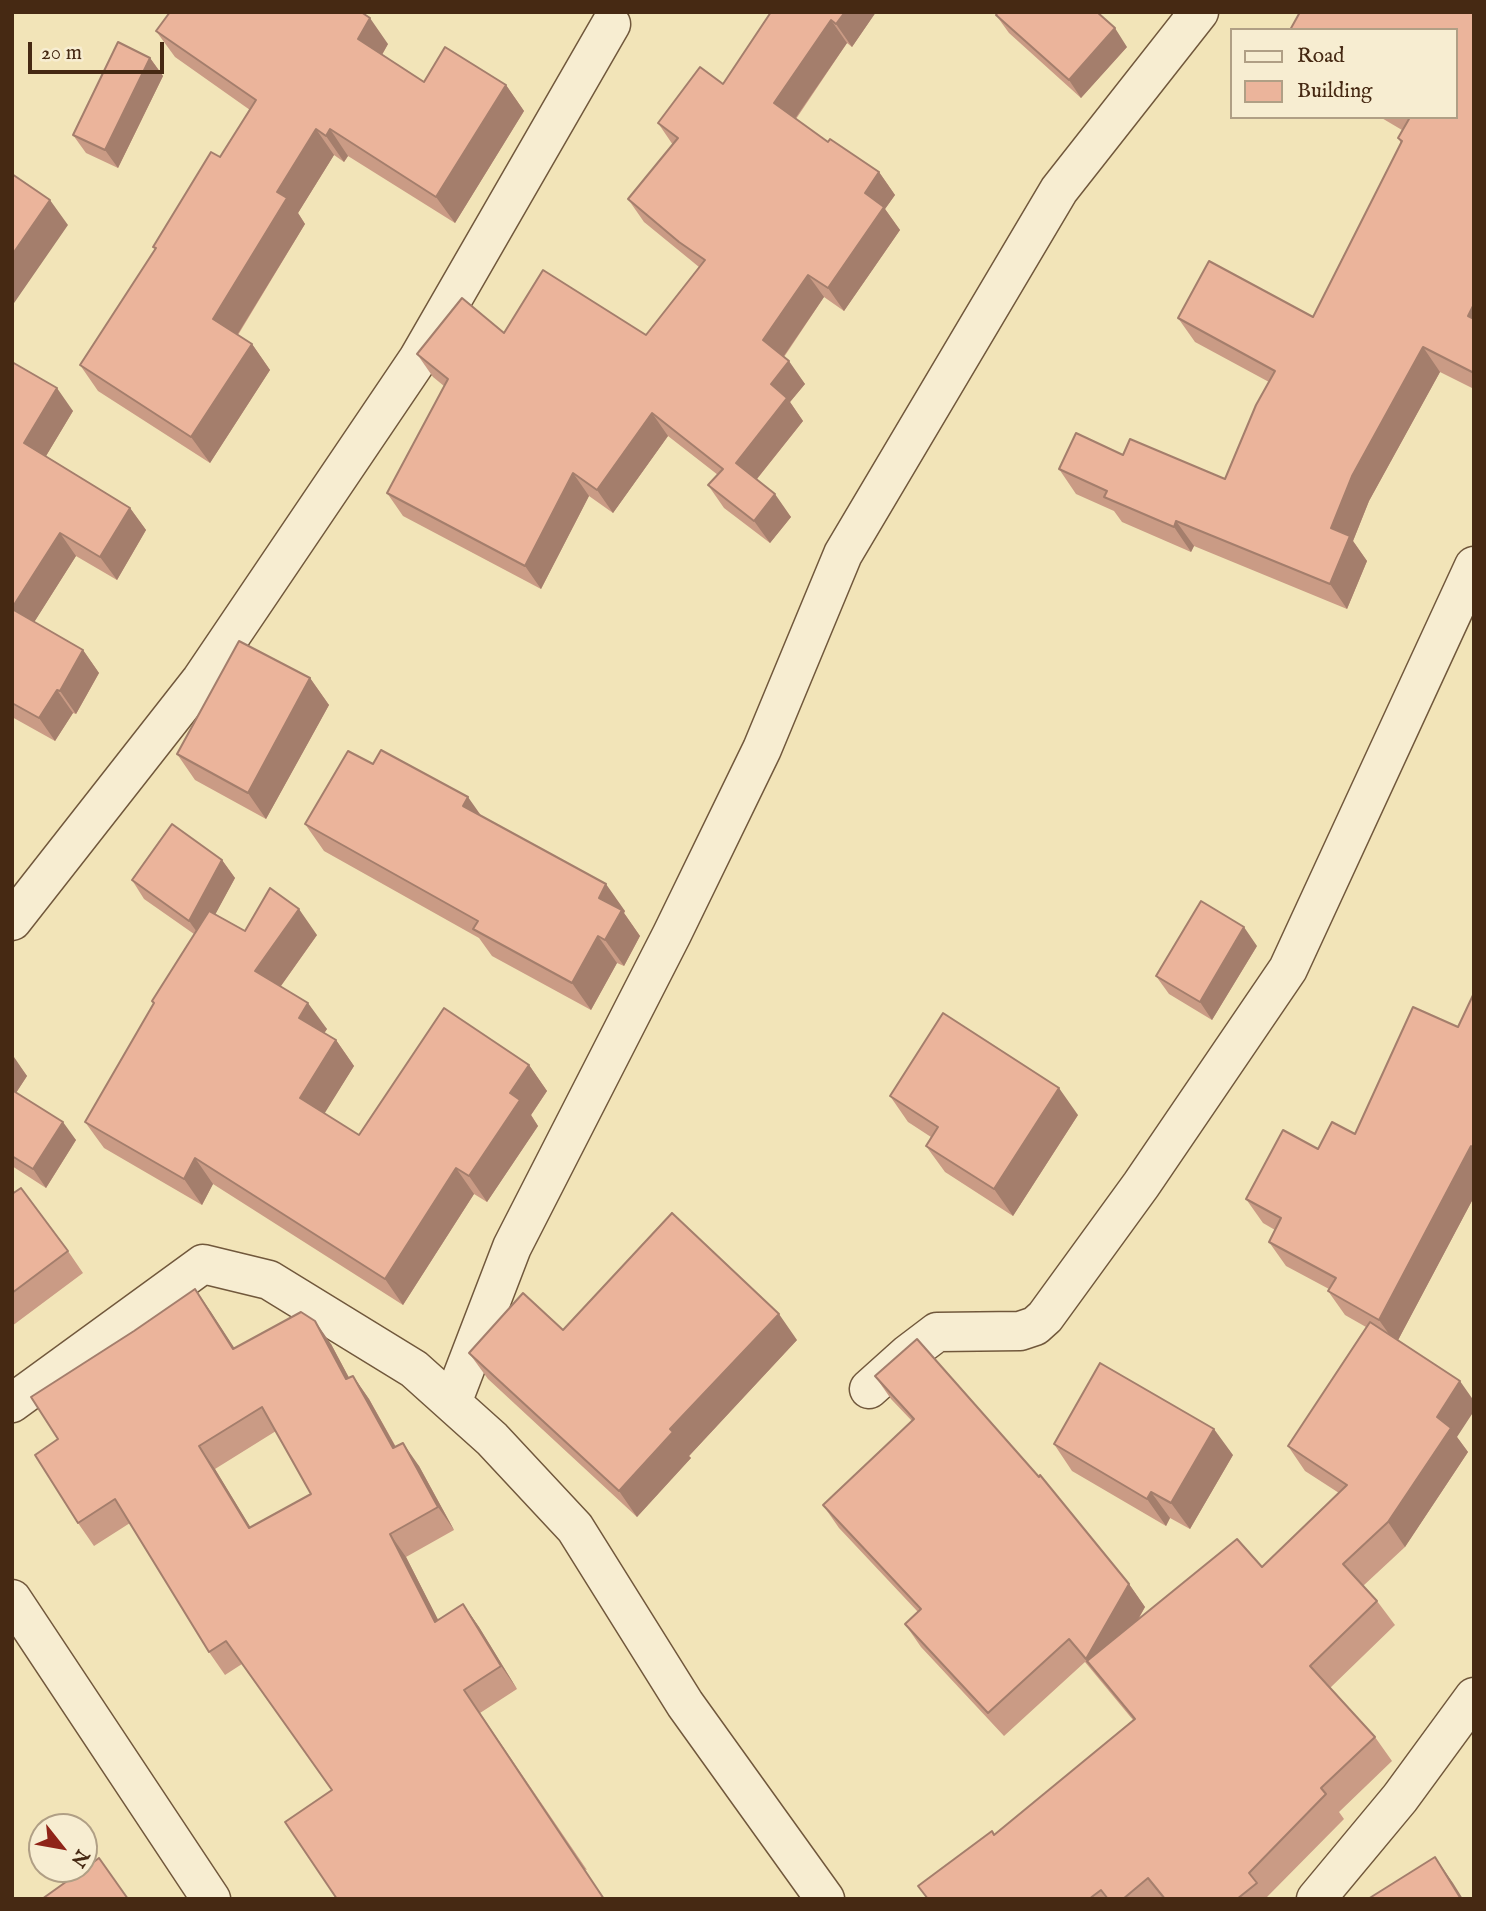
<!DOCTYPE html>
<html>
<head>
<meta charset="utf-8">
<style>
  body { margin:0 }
  #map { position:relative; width:1486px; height:1911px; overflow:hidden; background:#f2e4b8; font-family:"IM FELL English",serif }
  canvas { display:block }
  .frame { position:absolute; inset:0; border:14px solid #462913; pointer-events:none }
  .legend { position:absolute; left:1230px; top:28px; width:228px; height:91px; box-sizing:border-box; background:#f7edd1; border:2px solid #b09f85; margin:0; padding:9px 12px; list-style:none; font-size:21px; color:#462913 }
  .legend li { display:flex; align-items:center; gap:14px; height:35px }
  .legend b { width:35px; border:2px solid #b09f85 }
  .north { position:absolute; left:28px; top:1813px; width:70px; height:70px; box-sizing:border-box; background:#f7edd1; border:2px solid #b09f85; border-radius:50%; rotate:121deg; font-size:19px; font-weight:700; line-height:28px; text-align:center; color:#462913 }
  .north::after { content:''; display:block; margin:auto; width:24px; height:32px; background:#8f2418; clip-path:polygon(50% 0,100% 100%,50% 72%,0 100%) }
  .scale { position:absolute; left:28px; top:42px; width:136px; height:32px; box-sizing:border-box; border:4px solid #462913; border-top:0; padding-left:9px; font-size:21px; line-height:24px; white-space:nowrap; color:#462913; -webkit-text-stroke:5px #f7edd1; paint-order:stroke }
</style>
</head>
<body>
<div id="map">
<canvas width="1486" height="1911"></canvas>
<div class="frame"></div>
<ul class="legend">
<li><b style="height:9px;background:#f7edd1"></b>Road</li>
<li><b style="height:19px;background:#ebb49b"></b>Building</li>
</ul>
<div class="north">N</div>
<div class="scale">20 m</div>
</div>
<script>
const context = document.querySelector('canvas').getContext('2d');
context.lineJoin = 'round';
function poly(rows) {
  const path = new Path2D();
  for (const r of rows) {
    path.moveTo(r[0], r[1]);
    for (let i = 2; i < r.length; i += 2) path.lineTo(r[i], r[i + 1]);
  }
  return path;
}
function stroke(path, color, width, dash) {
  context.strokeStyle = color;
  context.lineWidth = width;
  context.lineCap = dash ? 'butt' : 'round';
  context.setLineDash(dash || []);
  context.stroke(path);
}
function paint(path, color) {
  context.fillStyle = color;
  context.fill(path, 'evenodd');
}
const minor = poly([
  [12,921,201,680,418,359,611,24],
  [869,1389,908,1354,937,1332,1020,1331,1035,1326,1045,1317,1141,1185,1288,969,1474,566],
  [12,1403,203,1264,269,1280,414,1369,492,1439,575,1528,685,1704,825,1899],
  [452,1403,512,1247,672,934,762,749,843,554,1059,190,1199,12],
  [12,1599,211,1899],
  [1316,1899,1400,1798,1474,1697]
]);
stroke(minor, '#71583c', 41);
stroke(minor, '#f7edd1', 38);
paint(poly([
  [771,12,876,12,852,47,847,43,796,119,828,142,879,172,895,195,885,209,900,230,844,311,824,297,784,357,805,384,790,402,803,421,757,479,791,517,770,543,724,508,708,485,718,475,668,436,613,513,589,496,541,589,403,516,387,493,444,386,433,377,417,354,504,333,646,335,699,267,644,222,628,199,673,145,658,123,723,84],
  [1474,12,1474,389,1440,372,1369,501,1353,541,1367,561,1347,609,1194,546,1191,552,1122,522,1114,511,1076,494,1059,469,1123,455,1225,479,1269,382,1195,342,1178,318,1313,317,1401,143,1398,138,1402,130,1380,117,1456,117],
  [996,15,1127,47,1081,98,1009,33],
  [156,31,388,44,382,55,424,82,506,85,524,111,455,223,348,156,344,162,334,155,298,213,305,224,238,335,252,344,270,370,210,463,98,391,80,365,155,249,153,247,220,157,250,110,175,57],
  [150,58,163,76,118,168,86,153,73,135],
  [12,362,73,411,46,456,130,508,146,530,117,580,76,556,34,622,83,650,99,673,76,714,73,713,55,741,12,717],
  [310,678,329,705,266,819,195,780,177,754],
  [373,764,482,817,625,911,624,913,640,936,624,966,617,963,591,1010,492,956,479,938,324,851,305,824],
  [222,860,235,878,215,914,245,931,317,935,281,986,327,1029,324,1033,336,1040,354,1066,324,1113,359,1135,529,1065,547,1091,531,1115,538,1126,487,1202,474,1194,403,1305,213,1184,202,1205,104,1148,85,1122,154,1004,152,1001,194,934,144,899,132,880],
  [1257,946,1212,1020,1169,994,1156,976],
  [1474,993,1474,1197,1398,1340,1457,1437,1468,1452,1405,1547,1363,1586,1377,1601,1395,1625,1330,1688,1375,1737,1392,1761,1339,1812,1344,1819,1267,1897,1268,1899,928,1899,994,1835,1133,1720,1085,1662,1004,1736,921,1647,905,1624,918,1612,839,1528,823,1505,912,1421,891,1399,875,1376,1129,1584,1145,1607,1138,1620,1262,1567,1339,1493,1305,1471,1288,1446,1366,1327,1345,1315,1328,1291,1329,1289,1286,1266,1269,1242,1275,1230,1263,1223,1246,1199,1318,1149,1355,1134,1458,1027],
  [12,1056,27,1076,16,1093,76,1140,46,1188,12,1166],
  [890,1096,1078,1115,1013,1216,945,1172,926,1146,931,1137,908,1122],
  [12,1194,68,1251,83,1273,12,1326],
  [195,1289,234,1348,331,1344,349,1378,353,1376,369,1399,396,1447,419,1466,454,1530,406,1557,438,1620,463,1604,479,1627,517,1689,480,1713,587,1870,332,1790,242,1664,225,1675,209,1652,130,1523,94,1546,78,1523,58,1439],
  [276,1431,311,1494,250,1527,215,1469],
  [563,1330,797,1340,689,1456,691,1458,637,1517,488,1379,469,1353],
  [1054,1444,1233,1455,1190,1529,1170,1518,1166,1526,1072,1471]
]), '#ca9b85');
paint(poly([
  [845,12,876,12,852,47,836,24],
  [370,18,388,44,376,65,358,39],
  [831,20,847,43,790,126,774,103],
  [1115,28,1127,47,1081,98,1069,80],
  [150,58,163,76,118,168,105,150],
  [506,85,524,111,455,223,436,197],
  [316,129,334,155,298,213,305,224,231,345,213,319,277,192],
  [330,129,348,156,344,162,326,136],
  [879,172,895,195,885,209,900,230,844,311,828,288,865,193],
  [50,200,68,225,12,306,12,255],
  [808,275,824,297,779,363,763,340],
  [1474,304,1474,325,1468,316],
  [252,344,270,370,210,463,191,437],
  [1423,347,1440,372,1369,501,1353,541,1367,561,1347,609,1330,584,1331,528,1352,476],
  [789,361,805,384,790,402,803,421,752,485,736,463,771,384],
  [57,388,73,411,40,466,24,443],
  [652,413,668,436,613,513,597,490],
  [573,473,589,496,541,589,525,566],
  [775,494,791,517,770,543,754,521],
  [130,508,146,530,117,580,100,557],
  [1176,521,1194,546,1191,552,1174,527],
  [60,533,76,556,28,632,12,609],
  [83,650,99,673,76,714,60,691],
  [310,678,329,705,266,819,248,793],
  [57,690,73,713,55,741,39,718],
  [468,797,487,824,463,806],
  [222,860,235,878,202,939,189,921],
  [606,884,625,911,624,913,640,936,624,966,605,940,599,898],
  [299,909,317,935,273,997,255,971],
  [1244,927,1257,946,1212,1020,1200,1002],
  [598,936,617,963,591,1010,572,983],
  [308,1003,327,1029,317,1044,299,1018],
  [336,1040,354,1066,318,1124,300,1098],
  [14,1057,27,1076,12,1099,12,1060],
  [529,1065,547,1091,531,1115,538,1126,487,1202,469,1176,510,1093],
  [1059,1088,1078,1115,1013,1216,994,1189],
  [63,1122,76,1140,46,1188,33,1169],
  [1471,1146,1474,1151,1474,1197,1396,1344,1379,1320],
  [195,1158,213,1184,202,1205,184,1179],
  [456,1168,474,1194,403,1305,385,1279],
  [195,1289,211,1312,250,1372,233,1349],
  [779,1314,797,1340,689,1456,691,1458,637,1517,619,1491,670,1429],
  [315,1321,331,1344,362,1402,346,1379],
  [353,1376,369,1399,409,1471,393,1448],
  [1460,1381,1474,1401,1474,1411,1457,1437,1468,1452,1405,1547,1388,1522,1437,1417],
  [1214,1429,1233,1455,1190,1529,1171,1503],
  [403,1443,419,1466,454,1530,438,1507],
  [199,1446,215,1469,265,1551,249,1528],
  [1151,1492,1170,1518,1166,1526,1147,1499],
  [390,1534,406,1557,451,1645,435,1622],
  [1129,1584,1145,1607,1103,1680,1087,1661,1102,1682,1086,1659],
  [463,1604,479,1627,517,1689,501,1666],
  [1435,1857,1453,1883,1463,1899,1461,1899]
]), '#a47e6c');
const building = poly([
  [170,12,361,12,370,18,358,39,424,82,445,47,506,85,436,197,330,129,326,136,316,129,277,192,287,198,213,319,252,344,191,437,80,365,156,248,153,247,211,152,220,157,256,100,156,31,170,12],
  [771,12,845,12,836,24,831,20,774,103,828,142,830,139,879,172,865,193,884,207,828,288,808,275,763,340,789,361,771,384,787,398,736,463,775,494,754,521,708,485,723,469,652,413,597,490,573,473,525,566,387,493,448,379,417,354,462,298,504,333,543,270,646,335,705,260,679,242,628,199,678,138,658,123,700,67,723,84,771,12],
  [998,12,1097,12,1115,28,1069,80,996,15,998,12],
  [1300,12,1474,12,1474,304,1468,316,1474,319,1474,373,1423,347,1352,476,1331,528,1350,536,1330,584,1176,521,1174,527,1104,497,1107,491,1059,469,1076,433,1123,455,1130,439,1225,479,1256,405,1275,371,1178,318,1209,261,1313,317,1402,141,1398,138,1409,119,1406,117,1456,117,1456,30,1290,30,1300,12],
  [118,42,150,58,105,150,73,135,118,42],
  [12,174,50,200,12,255,12,174],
  [12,362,57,388,24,443,130,508,100,557,60,533,12,608,12,362],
  [12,609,83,650,60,691,57,690,39,718,12,703,12,609],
  [239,641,310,678,248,793,177,754,239,641],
  [381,750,468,797,463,806,606,884,599,898,622,910,605,940,598,936,572,983,473,929,478,921,305,824,348,751,373,764,381,750],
  [172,824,222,860,189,921,132,880,172,824],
  [270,888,299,909,255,971,308,1003,299,1018,336,1040,300,1098,359,1135,444,1008,529,1065,510,1093,520,1100,469,1176,456,1168,385,1279,195,1158,184,1179,85,1122,154,1003,152,1001,209,911,245,931,270,888],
  [1201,901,1244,927,1200,1002,1156,976,1201,901],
  [1474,993,1474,1148,1471,1146,1379,1320,1328,1291,1336,1278,1269,1242,1281,1218,1246,1199,1283,1130,1318,1149,1332,1122,1355,1134,1413,1007,1458,1027,1474,993],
  [943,1013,1059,1088,994,1189,926,1146,938,1127,890,1096,943,1013],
  [12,1090,63,1122,33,1169,12,1156,12,1090],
  [21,1188,68,1251,12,1293,12,1194,21,1188],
  [672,1213,779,1314,670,1429,673,1432,619,1491,469,1353,523,1293,563,1330,672,1213],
  [195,1289,233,1349,301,1312,315,1321,346,1379,353,1376,393,1448,403,1443,438,1507,390,1534,435,1622,463,1604,501,1666,464,1690,604,1899,337,1899,285,1822,332,1790,226,1641,209,1652,115,1499,78,1523,35,1455,58,1439,31,1397,134,1331,195,1289],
  [262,1407,311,1494,249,1528,199,1446,262,1407],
  [1370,1322,1460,1381,1437,1417,1451,1428,1388,1522,1343,1564,1377,1601,1310,1666,1375,1737,1321,1788,1326,1794,1249,1873,1257,1883,1237,1899,1165,1899,1148,1878,1123,1899,1108,1899,1101,1890,1089,1899,928,1899,918,1886,992,1831,994,1835,1135,1719,1087,1661,1237,1539,1262,1567,1347,1485,1288,1446,1370,1322],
  [917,1339,1039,1477,1040,1475,1129,1584,1086,1659,1069,1639,988,1713,905,1624,921,1609,823,1505,914,1419,875,1376,917,1339],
  [1100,1363,1214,1429,1171,1503,1151,1492,1147,1499,1054,1444,1100,1363],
  [1435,1857,1461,1899,1368,1899,1435,1857],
  [99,1858,128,1899,42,1899,84,1869,99,1858]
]);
paint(building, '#ebb49b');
stroke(building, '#a47e6c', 2);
</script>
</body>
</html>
